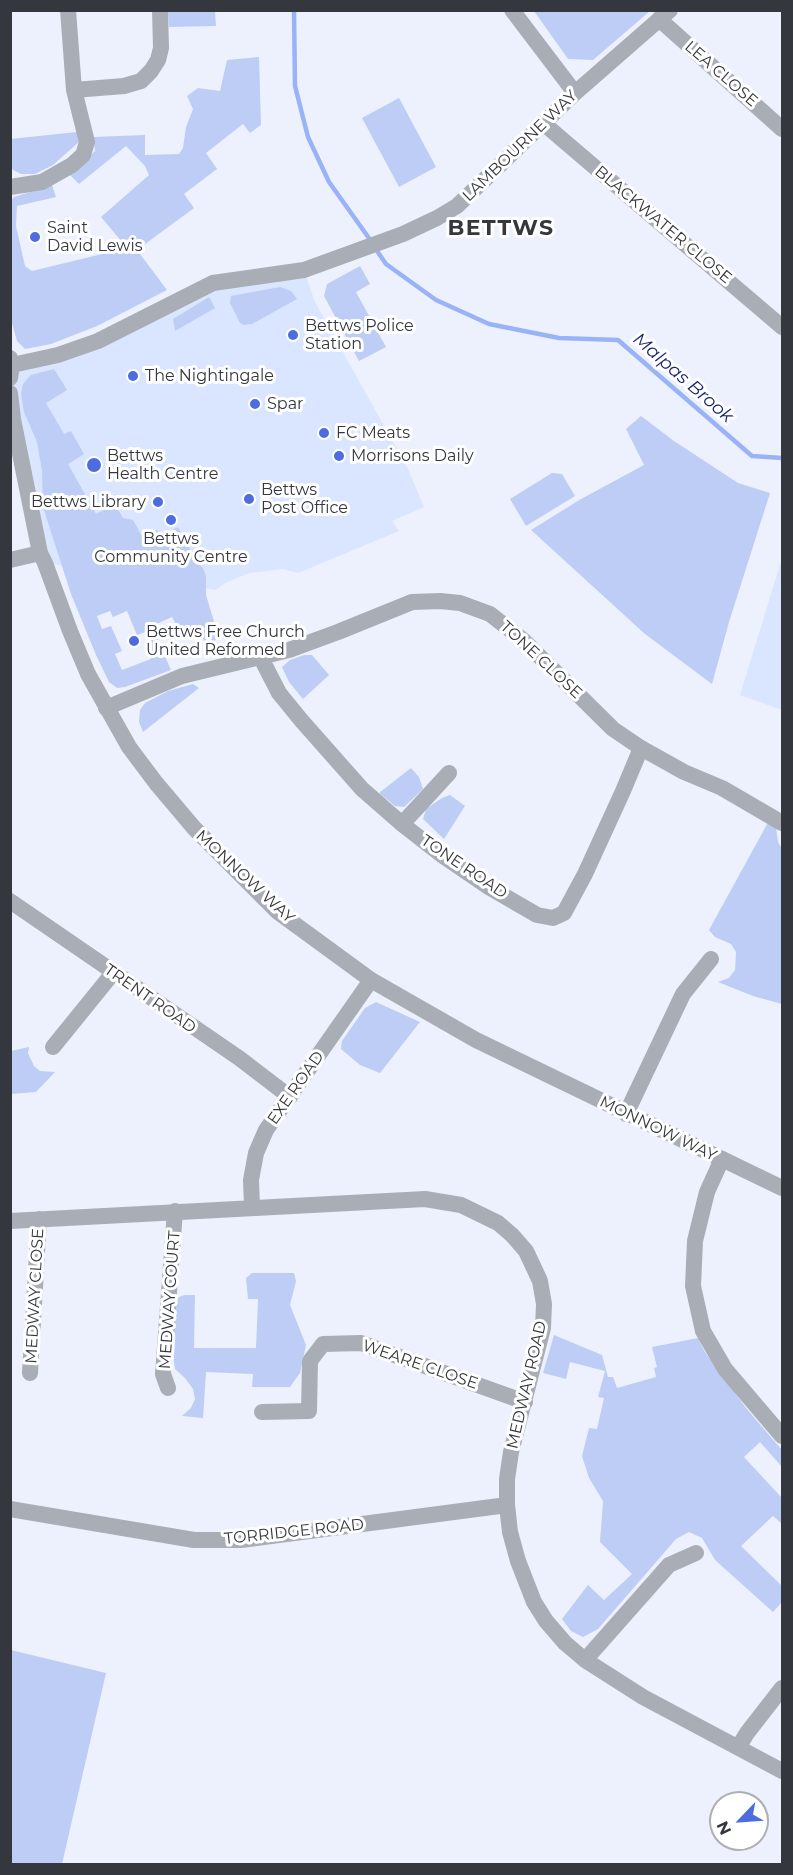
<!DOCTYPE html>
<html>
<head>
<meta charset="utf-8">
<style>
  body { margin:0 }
  #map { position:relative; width:793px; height:1875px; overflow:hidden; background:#ecf1fd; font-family:Montserrat,sans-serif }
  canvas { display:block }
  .frame { position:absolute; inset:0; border:12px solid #34373e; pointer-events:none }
  .north { position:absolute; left:709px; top:1791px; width:60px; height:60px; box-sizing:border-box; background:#fff; border:2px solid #aeafb2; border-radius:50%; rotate:245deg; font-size:16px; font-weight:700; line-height:24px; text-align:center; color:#34373e }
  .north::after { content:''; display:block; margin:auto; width:21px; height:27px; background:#4d6ce0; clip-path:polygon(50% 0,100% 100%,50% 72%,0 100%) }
</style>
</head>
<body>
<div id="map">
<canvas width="793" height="1875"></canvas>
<div class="frame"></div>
<div class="north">N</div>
</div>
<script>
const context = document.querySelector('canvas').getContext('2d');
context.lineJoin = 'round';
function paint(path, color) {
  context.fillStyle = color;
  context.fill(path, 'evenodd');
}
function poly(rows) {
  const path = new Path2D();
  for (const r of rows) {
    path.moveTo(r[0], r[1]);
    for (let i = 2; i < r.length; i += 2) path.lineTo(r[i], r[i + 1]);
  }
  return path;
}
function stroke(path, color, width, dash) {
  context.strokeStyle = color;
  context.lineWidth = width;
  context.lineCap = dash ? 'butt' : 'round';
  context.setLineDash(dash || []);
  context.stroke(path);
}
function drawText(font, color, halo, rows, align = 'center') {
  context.font = font + ' Montserrat,sans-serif';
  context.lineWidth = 6;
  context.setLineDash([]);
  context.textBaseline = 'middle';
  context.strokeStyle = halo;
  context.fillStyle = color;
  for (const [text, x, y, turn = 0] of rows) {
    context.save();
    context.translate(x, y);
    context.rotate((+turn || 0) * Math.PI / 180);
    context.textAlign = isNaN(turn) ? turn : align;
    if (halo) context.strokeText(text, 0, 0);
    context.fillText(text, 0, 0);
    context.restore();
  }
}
paint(poly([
  [304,270,315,302,408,469,424,507,392,521,399,531,298,573,283,569,249,573,225,583,216,590,45,563,10,378,28,363,213,283],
  [782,558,782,710,740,695]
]), '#dae5ff');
paint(poly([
  [168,11,215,11,216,26,169,27],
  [534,11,650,11,593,60,568,59],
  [259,57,261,125,250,133,243,124,206,153,217,169,184,194,194,208,137,250,167,290,97,326,51,344,25,349,17,341,12,323,10,302,10,202,14,197,52,185,56,197,17,206,16,226,25,266,32,271,131,247,123,243,101,217,149,175,145,166,126,146,79,184,70,175,95,151,93,137,145,135,145,155,179,154,183,148,186,127,193,109,187,96,198,88,220,91,227,60],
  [399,98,436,167,399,187,362,118],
  [77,132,80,141,53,165,35,174,21,174,13,170,11,166,10,139],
  [360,266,370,284,356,292,386,347,359,361,324,296,327,284],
  [280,287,291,291,297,299,252,324,244,325,240,323,230,303,231,296],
  [209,297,215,308,175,331,173,319],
  [54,369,67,390,46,403,64,434,71,431,84,454,68,464,96,514,115,504,123,518,133,520,143,538,157,530,161,536,178,527,197,562,203,568,206,576,206,595,219,638,206,645,198,629,182,636,172,617,152,626,153,629,137,635,127,611,113,617,110,611,97,616,102,629,111,626,122,651,115,654,122,670,151,659,145,643,157,638,171,670,125,687,117,688,109,682,96,655,71,594,43,507,42,471,37,442,24,412,21,394,23,384,31,375],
  [641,416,674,441,738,483,770,493,729,622,712,684,645,634,531,530,581,499,644,465,626,429],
  [552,473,562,474,575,496,526,526,510,499],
  [304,655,312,655,329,675,303,699,289,682,282,667,290,660],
  [193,684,199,688,143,732,139,722,140,710,145,703,168,691],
  [411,768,419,777,423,789,404,807,395,806,379,793],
  [450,795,465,806,444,839,423,819,426,809,442,798],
  [771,817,776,827,778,842,782,849,782,1004,753,996,718,982,729,978,735,970,736,952,731,944,715,937,709,930],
  [376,1002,420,1022,380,1073,360,1065,341,1049,342,1041,365,1008],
  [29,1047,28,1053,34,1066,40,1071,55,1072,36,1092,11,1094,11,1051],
  [252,1273,294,1273,296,1281,290,1305,306,1345,300,1373,290,1387,252,1387,253,1374,206,1372,203,1418,182,1416,191,1408,195,1399,193,1389,185,1378,175,1369,174,1362,174,1313,177,1298,184,1295,195,1295,194,1348,256,1348,258,1299,248,1299,246,1278],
  [554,1335,602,1355,608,1377,613,1377,617,1388,656,1377,654,1368,657,1367,652,1347,698,1338,705,1352,746,1408,782,1450,782,1467,760,1442,744,1457,782,1498,782,1524,773,1516,741,1546,782,1586,782,1602,773,1612,715,1560,702,1538,689,1532,676,1539,598,1629,583,1637,571,1631,562,1619,588,1585,604,1600,632,1574,600,1542,603,1501,589,1478,582,1456,589,1428,597,1429,604,1398,598,1397,605,1371,570,1362,566,1379,543,1373],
  [11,1650,106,1673,62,1864,11,1864]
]), '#becdf5');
stroke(poly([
  [294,10,295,86,308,137,329,182,371,241],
  [375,248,386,264,436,300,489,324,559,338,618,340,752,456,782,458]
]), '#9ab3f7', 4.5);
stroke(poly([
  [512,10,575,93],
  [659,19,782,129],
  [74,90,124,86,141,81,151,71,158,60,161,48,160,10],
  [543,123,782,327],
  [10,187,42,182,72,165,83,155,87,142,74,90,68,10],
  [12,365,58,355,98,341,213,283,304,270,403,234,437,218,457,206,575,93,670,10],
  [10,560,40,553],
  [260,656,279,693,301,720,362,789,402,824,443,856,487,886,537,915,553,918,564,913,585,874,623,791,641,748],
  [106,708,182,676,289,650,338,632,412,602,440,601,460,603,490,614,523,640,613,729,641,748,684,772,722,788,782,823],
  [402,824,449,773],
  [10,901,239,1058,290,1097],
  [53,1047,113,973],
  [626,1114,683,994,711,959],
  [722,1159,707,1192,695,1241,693,1286,703,1331,725,1369,782,1436],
  [252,1207,251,1180,256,1153,266,1130,371,980],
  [10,1221,425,1199,461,1205,498,1223,512,1235,526,1251,540,1281,544,1304,543,1328,511,1452,507,1479,507,1505,510,1532,518,1561,534,1602,546,1621,565,1643,585,1660,643,1697,782,1771],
  [30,1373,39,1219],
  [168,1388,163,1374,175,1211],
  [262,1412,309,1411,310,1361,323,1344,361,1343,525,1402],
  [10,1509,194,1540,241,1540,507,1505],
  [585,1660,669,1565,696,1553],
  [739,1746,747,1733,782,1688]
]), '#a9adb5', 16);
stroke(poly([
  [10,358,12,365,10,378],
  [10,393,13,419,40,553,45,563,70,631,88,674,129,747,156,783,194,828,278,912,371,980,476,1040,782,1188]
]), '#a9adb5', 16);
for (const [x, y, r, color] of [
  [35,237,6,"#4d6ce0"],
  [293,335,6,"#4d6ce0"],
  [133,376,6,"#4d6ce0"],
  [255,404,6,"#4d6ce0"],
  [324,433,6,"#4d6ce0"],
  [339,456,6,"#4d6ce0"],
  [94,465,8,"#4d6ce0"],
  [249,499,6,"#4d6ce0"],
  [158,502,6,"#4d6ce0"],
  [171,520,6,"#4d6ce0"],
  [134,641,6,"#4d6ce0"]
]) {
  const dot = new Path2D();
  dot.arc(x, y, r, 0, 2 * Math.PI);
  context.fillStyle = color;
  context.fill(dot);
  stroke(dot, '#fff', 2);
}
drawText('16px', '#34373e', '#fff', [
  ["LEA CLOSE",721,74,41],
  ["LAMBOURNE WAY",520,146,-44],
  ["BLACKWATER CLOSE",663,225,40],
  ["TONE CLOSE",541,660,43],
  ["TONE ROAD",464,867,34],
  ["MONNOW WAY",245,877,43],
  ["TRENT ROAD",150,999,35],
  ["EXE ROAD",296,1088,-55],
  ["MONNOW WAY",658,1129,26],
  ["MEDWAY CLOSE",35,1296,-87],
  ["MEDWAY COURT",170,1300,-86],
  ["WEARE CLOSE",420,1365,19],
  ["MEDWAY ROAD",527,1385,-77],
  ["TORRIDGE ROAD",294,1532,-6]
]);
drawText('16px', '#34373e', '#fff', [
  ["Saint",47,228],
  ["David Lewis",47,246],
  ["Bettws Police",305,326],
  ["Station",305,344],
  ["The Nightingale",145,376],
  ["Spar",267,404],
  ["FC Meats",336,433],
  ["Bettws",107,456],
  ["Health Centre",107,474],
  ["Morrisons Daily",351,456],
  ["Bettws",261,490],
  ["Post Office",261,508],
  ["Bettws Library",146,502,"right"],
  ["Bettws",171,539,"center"],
  ["Community Centre",171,557,"center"],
  ["Bettws Free Church",146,632],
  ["United Reformed",146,650]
], 'left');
drawText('italic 18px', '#172571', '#fff', [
  ["Malpas Brook",683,378,41]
]);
context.letterSpacing = '1.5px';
drawText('bold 22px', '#34373e', '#fff', [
  ["BETTWS",501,229]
]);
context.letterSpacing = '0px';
</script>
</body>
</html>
